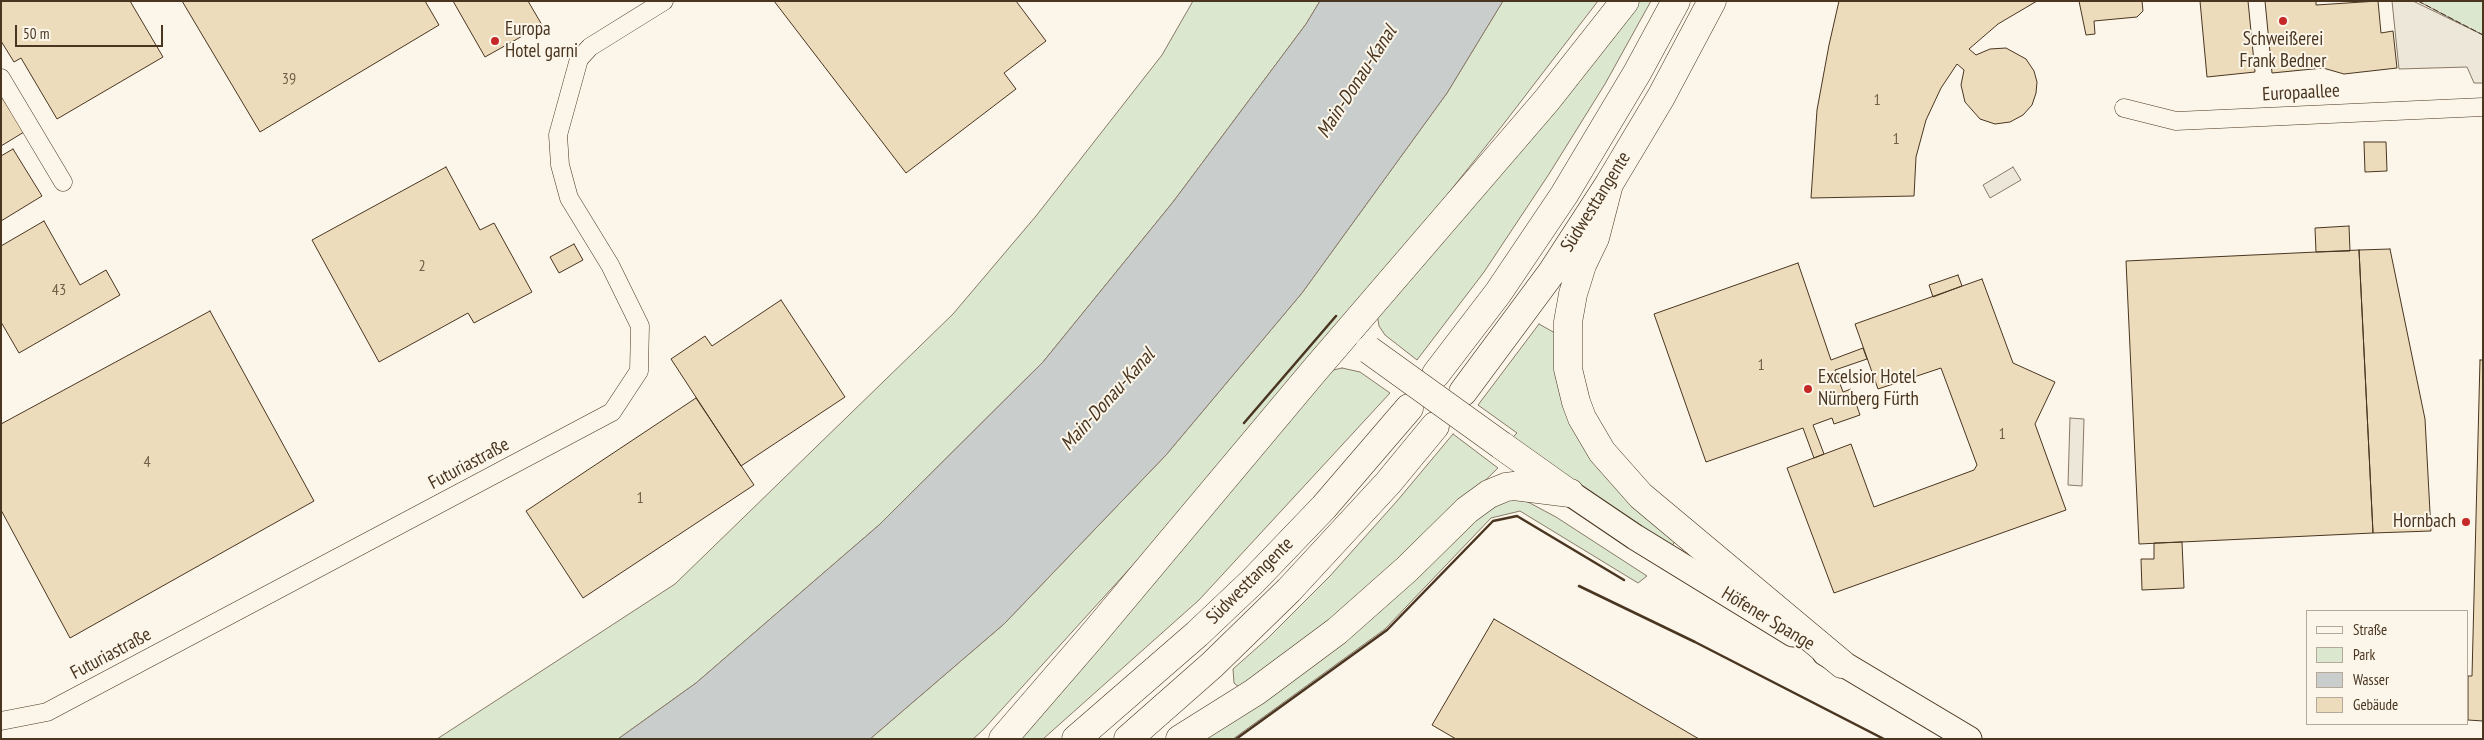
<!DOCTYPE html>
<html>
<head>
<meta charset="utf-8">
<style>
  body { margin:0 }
  #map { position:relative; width:2484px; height:740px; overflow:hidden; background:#fbf6e9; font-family:"PT Sans Narrow",sans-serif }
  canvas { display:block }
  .frame { position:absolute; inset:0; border:2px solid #4a3520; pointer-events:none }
  .legend { position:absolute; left:2306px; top:610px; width:162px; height:115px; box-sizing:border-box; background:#fbf6e9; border:1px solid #b4a999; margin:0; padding:6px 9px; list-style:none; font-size:15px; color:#4a3520 }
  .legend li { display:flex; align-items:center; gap:10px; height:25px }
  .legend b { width:25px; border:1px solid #b4a999 }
  .scale { position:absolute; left:15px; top:25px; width:148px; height:22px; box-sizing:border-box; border:2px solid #4a3520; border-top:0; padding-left:6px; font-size:15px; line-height:18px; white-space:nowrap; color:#4a3520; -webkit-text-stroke:4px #fbf6e9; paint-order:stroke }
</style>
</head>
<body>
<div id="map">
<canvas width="2484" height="740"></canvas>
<div class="frame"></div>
<ul class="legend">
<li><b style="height:6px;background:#fbf6e9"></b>Straße</li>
<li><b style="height:14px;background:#dce7d0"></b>Park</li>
<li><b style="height:14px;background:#c9cecd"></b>Wasser</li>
<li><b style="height:14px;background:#ecdcbc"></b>Gebäude</li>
</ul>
<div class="scale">50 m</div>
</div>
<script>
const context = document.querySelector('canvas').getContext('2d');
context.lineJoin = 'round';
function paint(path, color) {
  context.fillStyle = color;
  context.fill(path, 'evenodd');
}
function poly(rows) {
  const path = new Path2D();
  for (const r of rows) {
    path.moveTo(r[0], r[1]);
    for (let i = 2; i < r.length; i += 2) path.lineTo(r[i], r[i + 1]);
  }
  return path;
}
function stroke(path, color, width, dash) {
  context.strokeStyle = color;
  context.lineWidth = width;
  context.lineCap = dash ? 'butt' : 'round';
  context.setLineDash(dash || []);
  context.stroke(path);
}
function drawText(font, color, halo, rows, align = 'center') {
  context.font = font + ' "PT Sans Narrow",sans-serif';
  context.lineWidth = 4;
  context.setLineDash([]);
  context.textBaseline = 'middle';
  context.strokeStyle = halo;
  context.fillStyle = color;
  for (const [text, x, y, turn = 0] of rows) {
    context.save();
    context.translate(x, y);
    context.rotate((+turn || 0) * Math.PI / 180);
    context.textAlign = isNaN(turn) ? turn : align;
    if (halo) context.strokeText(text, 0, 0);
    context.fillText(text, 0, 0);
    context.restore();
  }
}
const green = poly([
  [1193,1,1320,1,1306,24,1173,202,1043,362,879,525,696,683,618,739,437,739,675,584,953,314,1036,216,1162,55,1193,1],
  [1503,1,1598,1,1502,126,1364,299,1142,555,983,730,973,739,870,739,1004,624,1166,455,1302,293,1447,93,1503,1],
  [1632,1,1651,1,1605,84,1549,174,1484,272,1417,360,1385,335,1379,326,1377,314,1632,1],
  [2418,1,2483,1,2483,35,2465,26,2418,1],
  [1539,324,1555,333,1559,371,1678,536,1672,546,1566,476,1513,437,1517,433,1478,405,1539,324],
  [1342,368,1360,372,1390,393,1199,600,1043,739,1018,739,1329,371,1342,368],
  [1453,434,1498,468,1377,585,1239,687,1234,683,1233,669,1268,638,1330,576,1397,501,1453,434],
  [1512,498,1528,502,1556,517,1647,576,1638,583,1520,511,1491,518,1385,629,1233,739,1192,739,1484,507,1512,498]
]);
paint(green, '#dce7d0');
stroke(green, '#887966', 1);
const parking = poly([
  [2392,1,2413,1,2483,35,2483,83,2474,83,2467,67,2399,69,2392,1],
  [2013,167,2021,180,1990,198,1983,185,2013,167],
  [2070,418,2084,419,2082,486,2068,485,2070,418]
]);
paint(parking, '#ede7d9');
stroke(parking, '#887966', 1);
const water = poly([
  [1320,1,1503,1,1447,93,1302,293,1166,455,1004,624,870,739,618,739,696,683,879,525,1043,362,1173,202,1306,24,1320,1]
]);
paint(water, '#c9cecd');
stroke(water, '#887966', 1);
const building = poly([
  [1,1,130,1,163,57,57,119,21,58,14,62,1,41,1,1],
  [182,1,425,1,439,25,260,132,182,1],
  [453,1,528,1,542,25,485,57,453,1],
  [774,1,1016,1,1046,41,1004,73,1016,89,906,173,774,1],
  [1839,1,2037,1,1998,24,1969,49,1976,55,1990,49,2006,48,2026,59,2034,71,2037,82,2036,93,2032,105,2023,115,2010,122,1995,124,1980,119,1965,102,1961,85,1964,70,1957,64,1941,88,1926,120,1916,157,1914,196,1811,198,1817,110,1829,45,1839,1],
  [2079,1,2142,1,2143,11,2137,17,2094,21,2095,34,2086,35,2079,1],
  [2200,1,2248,1,2255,72,2207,77,2200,1],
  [2265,1,2316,1,2316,5,2378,1,2381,33,2393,31,2397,68,2344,74,2323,68,2272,73,2265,1],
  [1,96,24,132,1,146,1,96],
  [2364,142,2386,142,2387,171,2365,172,2364,142],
  [13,149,42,196,1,221,1,156,13,149],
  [446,167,480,230,494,223,532,292,474,323,468,313,379,362,312,240,446,167],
  [44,221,80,285,106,270,120,295,19,353,1,322,1,246,44,221],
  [2349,226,2350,251,2316,252,2315,228,2349,226],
  [574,244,583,260,559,273,550,257,574,244],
  [2390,249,2425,419,2431,531,2373,533,2359,250,2390,249],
  [2359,250,2373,533,2139,544,2126,261,2359,250],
  [1798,263,1831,360,1863,348,1867,359,1835,370,1843,392,1851,389,1860,415,1834,424,1832,418,1813,425,1824,454,1814,458,1803,428,1706,462,1654,314,1798,263],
  [1958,275,1962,286,1933,297,1929,285,1958,275],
  [1982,279,2013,363,2055,382,2035,424,2066,510,1834,593,1787,468,1851,444,1874,507,1974,470,1977,465,1941,368,1878,389,1855,324,1982,279],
  [781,300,845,397,741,466,671,359,705,336,712,346,781,300],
  [210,311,314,501,70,638,1,510,1,424,210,311],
  [2480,360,2483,360,2483,721,2468,720,2468,676,2472,676,2480,360],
  [696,398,754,485,583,598,526,511,696,398],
  [2182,542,2184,588,2142,590,2141,559,2154,559,2154,543,2182,542],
  [1494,619,1699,739,1456,739,1432,725,1494,619]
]);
paint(building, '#ecdcbc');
stroke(building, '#4a3520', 1);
const minor = poly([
  [1,78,63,182],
  [2124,108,2176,121,2483,107],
  [1,721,47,712,612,412,639,371,640,326,610,265,569,198,560,165,558,135,579,59,590,47,664,1]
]);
const secondary = poly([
  [1570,493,1635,537,1793,634],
  [1825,653,1969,739]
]);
const trunk = poly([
  [1609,184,1595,238,1582,265,1573,294,1568,322,1568,369,1576,402,1582,418,1602,452,1641,496,1842,664],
  [1436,374,1498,293,1564,195,1637,73,1676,1],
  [1463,392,1552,272,1609,184,1661,97,1712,1],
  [1501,445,1567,492],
  [1003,739,1091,637,1314,371,1547,100,1625,1],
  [1076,739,1197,634,1253,581,1324,507,1409,408],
  [1128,739,1212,665,1289,590,1388,483,1435,426],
  [1180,739,1255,692,1337,631,1407,569,1467,510,1489,494,1506,487,1514,486,1570,493]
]);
stroke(minor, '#4a3520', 19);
stroke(secondary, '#4a3520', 27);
stroke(trunk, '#4a3520', 29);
stroke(minor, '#fbf6e9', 18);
stroke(secondary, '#fbf6e9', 25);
stroke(trunk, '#fbf6e9', 28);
const trunkBridge = poly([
  [1369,350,1501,445]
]);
stroke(trunkBridge, '#4a3520', 29, []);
stroke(trunkBridge, '#fbf6e9', 28);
stroke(poly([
  [2418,1,2483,35]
]), '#4a3520', 1, [6, 2.5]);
stroke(poly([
  [1244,423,1336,316],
  [1579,586,1695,642,1884,739],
  [1236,739,1387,630,1493,521,1517,516,1624,580]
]), '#4a3520', 2.5);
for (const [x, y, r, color] of [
  [2283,21,5,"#c62828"],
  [495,41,5,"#c62828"],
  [1808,389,5,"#c62828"],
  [2466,522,5,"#c62828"]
]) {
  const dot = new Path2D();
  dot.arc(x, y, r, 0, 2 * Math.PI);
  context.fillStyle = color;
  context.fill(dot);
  stroke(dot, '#fbf6e9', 2);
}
drawText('16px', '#725f47', null, [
  ["39",289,79],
  ["1",1877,100],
  ["1",1896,139],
  ["2",422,266],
  ["43",59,290],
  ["1",1761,365],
  ["1",2002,434],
  ["4",147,462],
  ["1",640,498]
]);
drawText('19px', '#4a3520', '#fbf6e9', [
  ["Europa",505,30],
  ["Hotel garni",505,52],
  ["Schweißerei",2283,40,"center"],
  ["Frank Bedner",2283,62,"center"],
  ["Excelsior Hotel",1818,378],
  ["Nürnberg Fürth",1818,400],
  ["Hornbach",2456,522,"right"]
], 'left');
drawText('19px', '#4a3520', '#fbf6e9', [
  ["Europaallee",2301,93,-3],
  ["Südwesttangente",1596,202,-58],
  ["Futuriastraße",469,464,-28],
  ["Südwesttangente",1250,581,-45],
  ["Höfener Spange",1768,619,31],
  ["Futuriastraße",111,654,-28]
]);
drawText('italic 20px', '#4a3520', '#fbf6e9', [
  ["Main-Donau-Kanal",1357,82,-57],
  ["Main-Donau-Kanal",1108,400,-48]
]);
</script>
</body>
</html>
